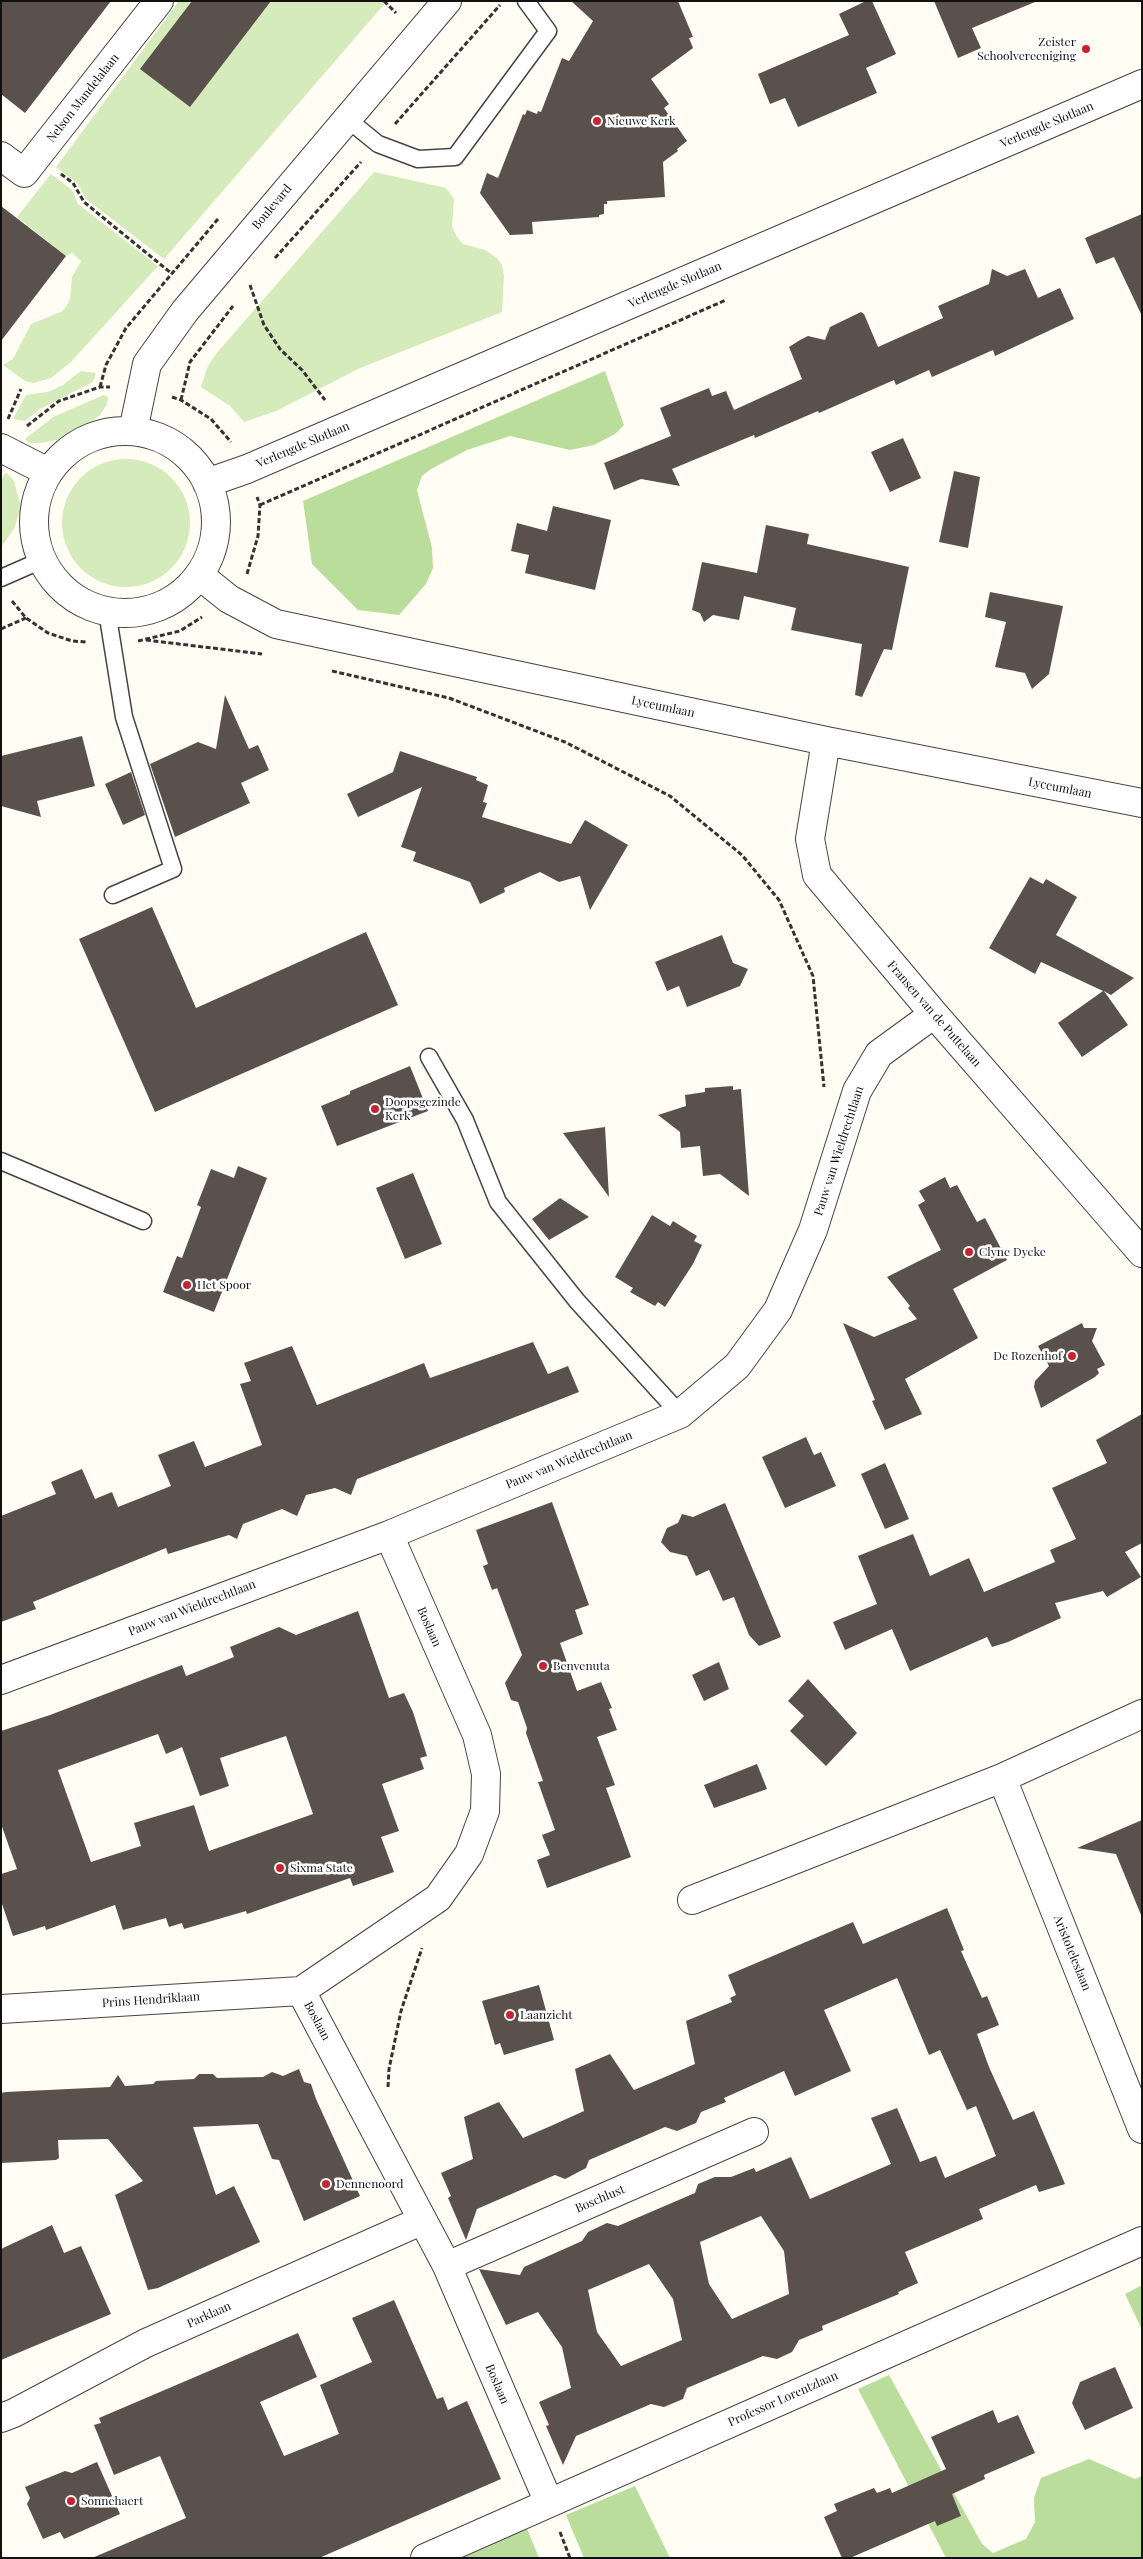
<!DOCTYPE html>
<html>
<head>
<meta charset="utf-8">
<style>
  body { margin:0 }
  #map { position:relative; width:1143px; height:2559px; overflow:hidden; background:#fffdf4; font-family:"Playfair Display",serif }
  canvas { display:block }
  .frame { position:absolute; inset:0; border:2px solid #111; pointer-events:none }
</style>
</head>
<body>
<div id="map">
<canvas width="1143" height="2559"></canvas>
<div class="frame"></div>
</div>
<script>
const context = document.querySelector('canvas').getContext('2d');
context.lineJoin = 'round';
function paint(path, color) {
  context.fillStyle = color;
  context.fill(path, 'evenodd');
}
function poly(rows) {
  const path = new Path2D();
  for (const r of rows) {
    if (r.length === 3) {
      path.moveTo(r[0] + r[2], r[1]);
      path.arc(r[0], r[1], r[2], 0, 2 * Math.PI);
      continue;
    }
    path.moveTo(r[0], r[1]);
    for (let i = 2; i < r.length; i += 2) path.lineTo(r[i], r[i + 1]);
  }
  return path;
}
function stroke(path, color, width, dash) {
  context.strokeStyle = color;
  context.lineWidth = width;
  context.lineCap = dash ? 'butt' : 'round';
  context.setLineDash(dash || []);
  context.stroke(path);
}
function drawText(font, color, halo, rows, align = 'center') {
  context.font = font + ' "Playfair Display",serif';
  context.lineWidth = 5;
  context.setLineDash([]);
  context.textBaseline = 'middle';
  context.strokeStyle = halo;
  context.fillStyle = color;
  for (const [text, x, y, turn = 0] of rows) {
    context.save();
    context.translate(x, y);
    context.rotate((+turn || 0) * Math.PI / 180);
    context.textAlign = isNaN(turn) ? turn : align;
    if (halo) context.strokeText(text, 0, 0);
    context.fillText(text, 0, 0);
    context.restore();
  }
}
paint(poly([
  [179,1,387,1,164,259,86,199,77,183,56,167],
  [374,172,446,188,454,199,452,226,457,237,463,244,485,250,496,257,502,265,504,276,502,312,360,368,276,411,244,422,230,406,201,387,207,368,215,355],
  [51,174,72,190,78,204,158,266,71,362,51,378,33,383,25,381,3,365,13,359,31,324,61,312,66,307,70,299,72,277,81,261,72,253,66,256,17,217],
  [81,371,96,373,93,382,40,409,25,421,13,419,26,395,48,392,63,385],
  [104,395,108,397,107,404,100,415,90,423,57,440,41,443,29,443,25,439,53,417],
  [126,523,64],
  [7,473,14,481,21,507,14,529,1,547,1,482,4,474]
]), '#d6ebbc');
paint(poly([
  [605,371,624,425,615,434,594,445,570,450,510,436,467,450,431,469,422,476,417,490,432,548,433,568,426,584,399,615,358,610,312,564,303,501],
  [1142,2285,1142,2330,1125,2294],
  [889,2375,982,2544,993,2553,1026,2539,1035,2522,1034,2498,1041,2478,1089,2459,1135,2479,1142,2476,1142,2558,946,2558,858,2389],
  [635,2486,670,2558,584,2558,566,2515],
  [526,2526,539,2558,456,2558]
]), '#bbdd9b');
paint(poly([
  [1,1,111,1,25,113,1,94],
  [192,1,271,1,190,107,140,69],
  [571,1,678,1,693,37,689,38,693,48,651,79,669,104,664,108,687,141,677,149,678,151,663,162,665,197,607,201,607,204,604,204,604,214,599,215,599,217,532,222,533,234,510,235,480,193,487,173,498,178,523,114,525,115,527,110,537,114,538,111,541,112,562,58,569,61,593,21],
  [866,1,872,1,896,54,866,68,877,93,798,127,785,98,770,104,758,74,849,35,839,14],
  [934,1,1035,1,1035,2,972,28,981,48,958,58],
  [1,206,66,256,1,341],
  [1142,214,1142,316,1114,257,1096,264,1085,238],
  [992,269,1007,276,1025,269,1038,298,1060,288,1074,319,995,356,993,350,932,377,929,370,896,385,894,380,819,413,818,411,755,438,754,435,672,469,680,486,641,479,614,490,604,463,671,436,660,408,709,388,712,396,726,391,734,410,802,379,789,347,800,340,808,336,825,340,830,327,861,312,864,314,878,347,943,318,938,306,989,284],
  [903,438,921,478,890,492,871,452],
  [954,471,980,477,968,548,939,542],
  [553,506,611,520,595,590,525,573,529,555,511,551,517,523,547,531],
  [766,525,809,534,807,544,909,567,892,650,884,649,862,697,855,695,862,644,791,630,796,608,744,596,739,620,713,615,704,622,700,613,692,610,702,562,757,573],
  [990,592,1063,606,1049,674,1032,689,1025,673,995,667,1006,622,985,617],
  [225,695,249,749,258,745,269,770,241,783,250,803,175,837,150,764,198,742,216,749],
  [82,736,95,786,37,801,41,817,1,806,1,756],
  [400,751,477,777,476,780,488,785,483,802,487,803,482,817,571,844,585,820,628,845,590,910,580,876,559,882,540,872,504,888,505,892,480,904,470,882,413,861,416,852,401,847,422,787,358,817,347,794,393,772],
  [131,772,145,815,123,825,105,784],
  [1030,877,1043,884,1046,879,1077,897,1056,935,1134,978,1111,995,1104,991,1128,1025,1082,1057,1058,1023,1103,991,1041,962,1035,974,989,948],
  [152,907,196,1008,366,932,398,1005,155,1112,79,939],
  [722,935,733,963,748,969,740,986,687,1007,679,986,667,991,655,962],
  [410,1066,428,1111,337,1146,321,1106,350,1094,350,1091],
  [733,1086,733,1090,741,1089,749,1196,720,1174,703,1176,700,1146,681,1148,680,1132,658,1115,686,1106,685,1095,705,1092,705,1088],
  [605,1127,609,1197,563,1133],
  [238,1166,267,1178,214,1312,163,1292,177,1256,182,1258,201,1207,197,1205,211,1169,234,1178],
  [413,1173,442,1244,405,1259,376,1188],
  [945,1177,950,1188,957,1185,977,1222,985,1218,1007,1260,953,1289,978,1338,905,1379,922,1414,885,1430,872,1401,875,1400,843,1323,874,1337,917,1319,908,1308,910,1306,887,1277,941,1250,918,1205,925,1201,919,1191],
  [560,1198,589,1217,549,1240,532,1219],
  [652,1215,670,1226,673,1221,697,1236,694,1241,702,1245,693,1264,665,1307,658,1302,655,1306,630,1292,633,1288,615,1277],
  [1082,1323,1084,1328,1097,1328,1092,1341,1105,1365,1097,1369,1099,1373,1095,1377,1041,1408,1034,1387,1035,1381,1049,1366,1038,1346],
  [533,1342,548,1374,568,1366,579,1392,357,1479,351,1495,335,1488,306,1495,297,1516,282,1509,243,1524,237,1539,229,1535,168,1554,166,1548,33,1602,36,1609,1,1622,1,1516,56,1494,51,1482,82,1469,95,1499,112,1492,118,1507,171,1486,158,1455,194,1441,205,1467,262,1445,240,1384,251,1381,244,1363,292,1346,317,1405,424,1363,430,1378],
  [1142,1414,1142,1543,1125,1552,1141,1577,1107,1597,1103,1591,1055,1603,1061,1618,1008,1642,992,1647,987,1637,910,1671,892,1629,845,1650,833,1622,877,1604,858,1556,913,1534,930,1576,969,1558,984,1592,1055,1562,1050,1550,1076,1539,1052,1488,1107,1463,1096,1440],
  [806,1437,814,1455,821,1452,836,1486,785,1508,762,1457],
  [885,1463,909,1519,885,1529,861,1474],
  [552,1502,589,1605,575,1610,583,1634,560,1643,577,1691,601,1682,612,1708,609,1709,617,1730,597,1737,615,1785,606,1788,631,1857,547,1888,537,1860,550,1855,542,1835,555,1830,538,1782,543,1781,526,1733,527,1728,518,1702,511,1700,505,1683,522,1655,497,1588,492,1590,483,1566,488,1564,476,1530],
  [725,1503,781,1637,759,1646,749,1635,734,1597,723,1601,709,1570,696,1576,687,1556,670,1552,661,1542,667,1528,678,1523,682,1514,693,1517],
  [358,1611,389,1698,404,1693,413,1712,427,1756,420,1758,424,1769,382,1784,399,1831,381,1837,394,1872,353,1886,350,1878,247,1914,246,1911,184,1929,182,1923,169,1927,166,1918,123,1930,115,1905,46,1930,45,1926,13,1936,1,1901,1,1874,17,1869,1,1824,1,1731,50,1715,182,1665,186,1676,234,1657,230,1647,279,1627,296,1635],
  [158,1734,166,1754,182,1747,200,1796,229,1786,220,1758,286,1736,313,1814,209,1851,194,1805,134,1823,141,1846,91,1862,58,1770],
  [719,1662,729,1689,704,1701,692,1675],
  [808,1679,857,1733,826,1766,790,1731,804,1716,788,1701],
  [757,1764,767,1789,714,1808,704,1785],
  [1142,1820,1142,1915,1141,1915,1116,1854,1077,1848],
  [947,1908,964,1950,961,1951,982,1998,987,1996,999,2025,977,2034,989,2067,1013,2120,1034,2111,1065,2184,1039,2192,1036,2185,979,2209,983,2219,905,2252,918,2283,898,2292,899,2294,822,2326,823,2330,799,2340,792,2352,777,2359,763,2356,687,2388,683,2399,664,2407,651,2404,576,2436,563,2465,546,2426,549,2425,539,2402,571,2388,562,2347,538,2312,506,2325,479,2269,520,2275,524,2267,582,2241,588,2232,607,2223,618,2226,695,2193,698,2184,715,2177,731,2177,754,2168,756,2172,791,2157,810,2199,891,2164,871,2118,897,2108,920,2162,936,2156,945,2178,996,2156,976,2106,967,2110,940,2050,929,2055,897,1978,824,2010,851,2071,795,2096,784,2071,724,2098,726,2102,701,2112,696,2123,677,2131,665,2127,589,2160,586,2168,569,2177,565,2179,555,2175,477,2209,466,2240,448,2198,451,2196,441,2173,473,2159,464,2117,499,2102,523,2138,553,2125,584,2111,575,2069,610,2054,634,2090,665,2077,695,2064,686,2021,732,2002,730,1998,736,1995,728,1975,853,1922,863,1944],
  [761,2216,784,2251,789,2294,732,2319,709,2284,700,2242],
  [649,2264,673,2299,682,2340,621,2366,597,2332,588,2290],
  [539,1985,554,2040,504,2055,500,2043,495,2045,482,2001],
  [299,2069,304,2082,311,2084,316,2099,360,2196,304,2221,279,2160,272,2159,258,2124,193,2127,216,2195,234,2186,260,2242,158,2288,148,2290,115,2195,143,2181,108,2139,58,2140,59,2158,56,2160,1,2163,1,2093,6,2092,110,2087,118,2075,125,2086,153,2084,156,2081,194,2079,199,2074,213,2074,217,2078,263,2077,272,2072,283,2076],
  [52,2225,64,2253,81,2246,111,2314,1,2360,1,2249],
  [394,2300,437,2399,443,2397,448,2410,467,2401,501,2479,319,2558,92,2558,186,2518,160,2456,114,2475,94,2425,101,2423,99,2418,298,2333,317,2377,260,2402,284,2456,339,2434,320,2385,372,2362,352,2318],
  [1115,2367,1133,2408,1085,2430,1072,2403,1080,2382],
  [993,2410,998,2423,1018,2415,1035,2453,984,2475,985,2479,952,2494,961,2516,937,2526,935,2521,850,2558,842,2558,824,2517,837,2511,834,2504,874,2488,877,2493,890,2488,892,2493,946,2469,931,2437],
  [97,2462,120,2514,64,2539,60,2532,43,2539,27,2504,30,2498,25,2487,65,2471,72,2473]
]), '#5a514c');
const service = poly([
  [346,118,378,144,418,159,455,157,548,31,526,1],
  [1,578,42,560],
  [107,611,124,717,173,869,113,895],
  [429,1057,465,1120,498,1202,577,1301,680,1414],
  [1,1161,143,1221]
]);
const minor = poly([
  [1,156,24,173,159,1],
  [133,431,147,364,185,311,447,1],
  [125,522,91],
  [1,448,48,472],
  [207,483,247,469,1142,84],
  [199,575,229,599,276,624,826,741,1142,803],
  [826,741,810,839,817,875,934,1014,1142,1253],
  [1,1680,389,1535,680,1414,737,1366,778,1310,813,1230,857,1091,879,1054,934,1014],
  [1002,1778,1142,2129],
  [692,1900,1002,1778,1142,1714],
  [301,1991,447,2266,549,2503],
  [301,1991,438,1898,469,1854,485,1811,486,1774,477,1735,389,1535],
  [1,2009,301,1991],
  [447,2266,754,2132],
  [1,2418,14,2413,146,2343,421,2221],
  [425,2558,1142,2241]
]);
stroke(service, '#444', 19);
stroke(minor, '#444', 30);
stroke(poly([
  [384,1,396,13],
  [395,124,500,5],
  [61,174,73,183,84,202,171,273],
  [275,258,361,162],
  [250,285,264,325,280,349,302,370,325,400],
  [100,387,106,365,126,328,218,219],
  [172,397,181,400,211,419,231,442],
  [181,400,190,362,233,306],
  [8,419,21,389],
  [27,426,59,401,100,387,110,387],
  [260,505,726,300],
  [247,574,258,536,260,505,257,497],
  [12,601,26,618,48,633,72,641,87,642],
  [1,629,26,618],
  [146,640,262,654],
  [138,641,180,631,202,617],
  [332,671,449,698,565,742,670,796,742,855,779,900,813,976,824,1087],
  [388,2087,389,2069,401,2011,422,1948],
  [560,2532,570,2558]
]), '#333', 3, [5, 2.5]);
stroke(service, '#fff', 16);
stroke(minor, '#fff', 28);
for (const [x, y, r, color] of [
  [1086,49,5,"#c52431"],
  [597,121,5,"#c52431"],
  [375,1109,5,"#c52431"],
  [969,1252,5,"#c52431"],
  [187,1285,5,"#c52431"],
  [1072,1356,5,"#c52431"],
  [543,1666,5,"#c52431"],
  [280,1868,5,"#c52431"],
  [510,2015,5,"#c52431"],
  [326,2184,5,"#c52431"],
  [71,2501,5,"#c52431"]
]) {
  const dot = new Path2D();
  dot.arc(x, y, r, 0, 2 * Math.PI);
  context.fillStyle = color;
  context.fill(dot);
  stroke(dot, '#fff', 2);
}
drawText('12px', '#111', '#fff', [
  ["Zeister",1076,42,"right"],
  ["Schoolvereeniging",1076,56,"right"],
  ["Nieuwe Kerk",607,121],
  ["Doopsgezinde",385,1102],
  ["Kerk",385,1116],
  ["Clyne Dycke",979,1252],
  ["Het Spoor",197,1285],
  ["De Rozenhof",1062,1356,"right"],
  ["Benvenuta",553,1666],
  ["Sixma State",290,1868],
  ["Laanzicht",520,2015],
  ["Dennenoord",336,2184],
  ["Sonnehaert",81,2501]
], 'left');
drawText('12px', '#111', '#fff', [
  ["Nelson Mandelalaan",83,98,-52],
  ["Verlengde Slotlaan",1047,125,-23],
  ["Boulevard",272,207,-50],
  ["Verlengde Slotlaan",675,285,-23],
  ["Verlengde Slotlaan",303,445,-23],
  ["Lyceumlaan",663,707,12],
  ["Lyceumlaan",1060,788,11],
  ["Fransen van de Puttelaan",934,1014,49],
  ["Pauw van Wieldrechtlaan",839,1151,-72],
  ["Pauw van Wieldrechtlaan",569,1460,-22],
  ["Pauw van Wieldrechtlaan",192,1608,-21],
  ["Boslaan",429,1627,66],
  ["Aristoteleslaan",1072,1953,68],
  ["Prins Hendriklaan",151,2000,-4],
  ["Boslaan",317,2021,62],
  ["Boschlust",600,2199,-23],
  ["Parklaan",209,2315,-24],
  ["Boslaan",497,2384,67],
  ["Professor Lorentzlaan",783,2399,-24]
]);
</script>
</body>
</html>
